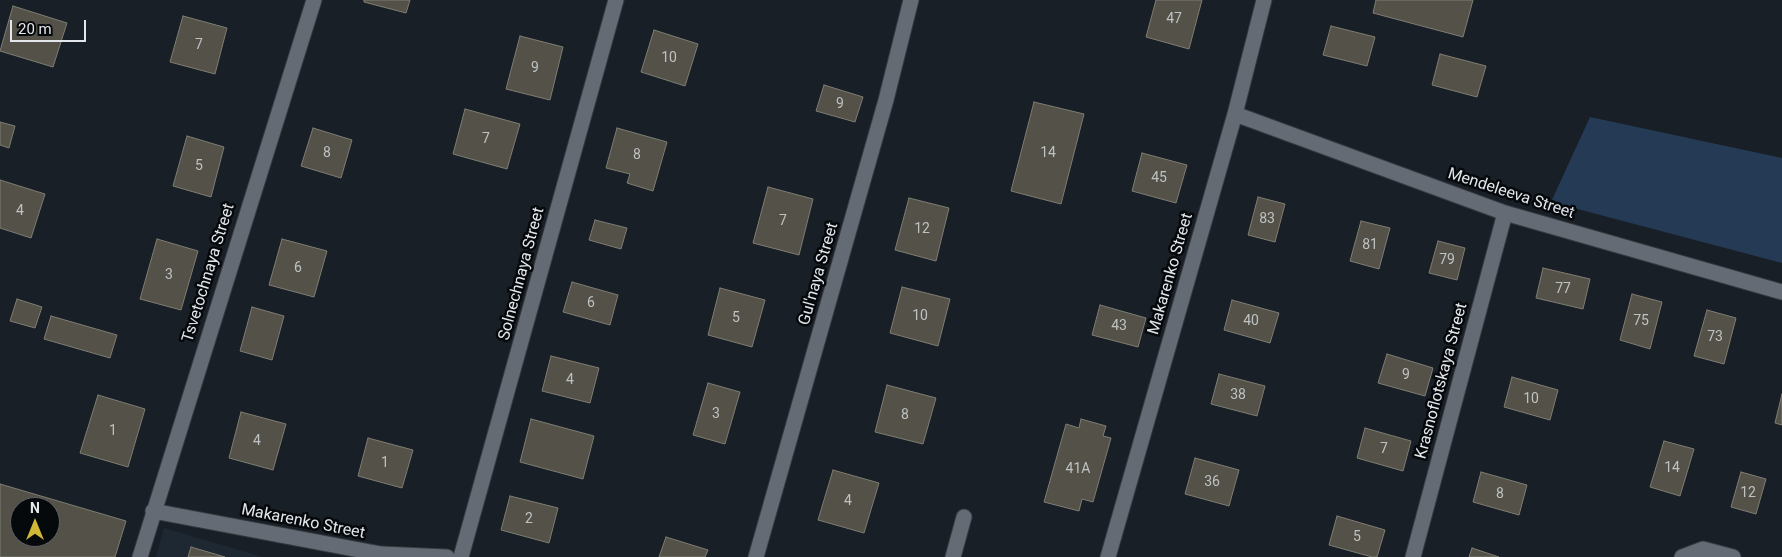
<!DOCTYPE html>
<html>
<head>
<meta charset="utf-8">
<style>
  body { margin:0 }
  #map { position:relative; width:1782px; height:557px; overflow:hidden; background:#191f26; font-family:Roboto,sans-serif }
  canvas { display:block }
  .north { position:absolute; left:10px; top:497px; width:50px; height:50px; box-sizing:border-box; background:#06090b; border:1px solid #5e6265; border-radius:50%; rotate:0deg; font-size:14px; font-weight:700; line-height:20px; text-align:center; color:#e3e7ec }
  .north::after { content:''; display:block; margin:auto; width:18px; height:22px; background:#d0b837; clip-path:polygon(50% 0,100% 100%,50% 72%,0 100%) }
  .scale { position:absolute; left:10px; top:20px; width:76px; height:22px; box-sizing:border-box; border:2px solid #e3e7ec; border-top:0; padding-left:6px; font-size:15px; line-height:18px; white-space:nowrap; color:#e3e7ec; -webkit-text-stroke:4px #06090b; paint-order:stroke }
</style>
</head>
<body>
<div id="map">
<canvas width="1782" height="557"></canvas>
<div class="north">N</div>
<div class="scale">20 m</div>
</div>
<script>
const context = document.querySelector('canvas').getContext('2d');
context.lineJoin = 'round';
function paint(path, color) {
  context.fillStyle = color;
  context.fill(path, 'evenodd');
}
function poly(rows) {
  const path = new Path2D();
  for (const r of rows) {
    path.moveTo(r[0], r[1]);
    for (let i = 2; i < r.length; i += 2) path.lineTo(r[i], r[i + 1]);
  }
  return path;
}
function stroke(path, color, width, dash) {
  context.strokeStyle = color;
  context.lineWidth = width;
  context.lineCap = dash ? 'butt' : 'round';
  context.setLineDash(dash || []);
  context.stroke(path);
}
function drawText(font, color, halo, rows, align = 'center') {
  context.font = font + ' Roboto,sans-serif';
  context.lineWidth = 5;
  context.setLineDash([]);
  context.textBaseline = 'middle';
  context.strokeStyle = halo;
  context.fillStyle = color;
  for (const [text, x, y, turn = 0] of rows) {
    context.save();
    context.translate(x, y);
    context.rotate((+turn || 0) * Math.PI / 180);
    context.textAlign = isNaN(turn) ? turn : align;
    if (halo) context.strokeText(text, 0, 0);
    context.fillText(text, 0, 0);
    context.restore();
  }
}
paint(poly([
  [164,528,263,557,156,557]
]), '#1e2833');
paint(poly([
  [1590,117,1782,158,1782,263,1551,202]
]), '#253a54');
const building = poly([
  [364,0,410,0,406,13,364,2,364,0],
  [1156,0,1202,0,1189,49,1146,37,1156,0],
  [1376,0,1473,0,1463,37,1373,13,1376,0],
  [13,6,67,23,53,67,0,51,13,6],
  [183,16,227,28,215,74,170,62,183,16],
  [1331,26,1375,37,1367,66,1323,55,1331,26],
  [654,30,698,44,685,86,641,72,654,30],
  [520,36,563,47,550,100,506,89,520,36],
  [1440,54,1486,66,1477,97,1432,85,1440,54],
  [824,85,863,97,855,122,816,111,824,85],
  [1034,102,1084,114,1061,204,1011,191,1034,102],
  [465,109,520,124,507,169,453,154,465,109],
  [0,122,15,126,9,148,0,145,0,122],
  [313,128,352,140,341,178,301,166,313,128],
  [617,128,667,142,653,191,627,183,630,174,606,168,617,128],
  [187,136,224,147,211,197,173,186,187,136],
  [1142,153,1187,165,1176,203,1132,191,1142,153],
  [0,180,45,194,31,238,0,228,0,180],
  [768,187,813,199,799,255,753,243,768,187],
  [1258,197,1285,204,1275,242,1248,235,1258,197],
  [909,198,949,208,936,261,895,250,909,198],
  [595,220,627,228,621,249,589,240,595,220],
  [1361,221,1390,228,1379,269,1350,261,1361,221],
  [157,239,198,251,181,310,140,299,157,239],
  [282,239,327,251,314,297,269,285,282,239],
  [1438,241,1465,248,1457,280,1429,273,1438,241],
  [1543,268,1590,279,1583,309,1536,298,1543,268],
  [572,282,618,295,610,325,563,312,572,282],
  [902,287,950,299,938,346,890,333,902,287],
  [720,288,765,300,752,347,708,335,720,288],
  [1632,294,1662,302,1650,349,1620,340,1632,294],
  [17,299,42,307,35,328,10,321,17,299],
  [1232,300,1279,313,1270,343,1224,330,1232,300],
  [1100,305,1146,318,1138,347,1092,335,1100,305],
  [252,307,284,316,272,360,240,351,252,307],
  [1707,310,1736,318,1724,364,1694,356,1707,310],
  [51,316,117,335,110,358,44,339,51,316],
  [1387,354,1433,368,1425,396,1378,383,1387,354],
  [551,356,599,368,590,403,542,391,551,356],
  [1219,374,1265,386,1257,416,1211,404,1219,374],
  [1512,377,1558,390,1550,420,1504,407,1512,377],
  [708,383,740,392,725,444,693,435,708,383],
  [887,385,936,398,923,444,875,432,887,385],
  [1782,394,1782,425,1775,423,1782,394],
  [98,395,145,409,128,467,80,453,98,395],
  [241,412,286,424,273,470,229,458,241,412],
  [531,419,594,436,583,479,520,462,531,419],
  [1081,419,1106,426,1103,436,1111,438,1093,502,1082,499,1079,511,1044,502,1066,424,1079,428,1081,419],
  [1365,428,1411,441,1403,471,1357,458,1365,428],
  [368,438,413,450,402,488,358,476,368,438],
  [1664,441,1694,449,1680,496,1650,487,1664,441],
  [1195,458,1239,470,1229,506,1185,494,1195,458],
  [833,470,879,483,864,533,818,520,833,470],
  [1481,472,1527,485,1519,515,1473,502,1481,472],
  [1741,472,1766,479,1756,514,1731,507,1741,472],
  [0,484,126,521,115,557,0,557,0,484],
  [20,507,50,507,50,537,20,537,20,507],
  [510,496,558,508,549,543,501,530,510,496],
  [1337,516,1385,530,1377,557,1372,557,1329,545,1337,516],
  [666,537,708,550,705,557,659,557,666,537],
  [191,547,225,557,188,557,191,547],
  [1472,548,1499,557,1469,557,1472,548]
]);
paint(building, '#535148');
stroke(building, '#7f7e73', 1);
const minor = poly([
  [1235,114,1505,213,1782,292],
  [153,511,381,554,447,557],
  [140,557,314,0],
  [461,557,616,0],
  [756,557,886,100,911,0],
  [953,557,964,517],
  [1108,557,1235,114,1264,0],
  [1413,557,1505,213],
  [1682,557,1703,549,1733,557]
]);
stroke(minor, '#363a40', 17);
stroke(minor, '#656b74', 15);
drawText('14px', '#bfc2c3', null, [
  ["47",1174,19],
  ["7",199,45],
  ["10",669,58],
  ["9",535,68],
  ["9",840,104],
  ["7",486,139],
  ["8",327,153],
  ["14",1048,153],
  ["8",637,155],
  ["5",199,166],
  ["45",1159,178],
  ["4",20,211],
  ["83",1267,219],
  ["7",783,221],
  ["12",922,229],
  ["81",1370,245],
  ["79",1447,260],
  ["6",298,268],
  ["3",169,275],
  ["77",1563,289],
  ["6",591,303],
  ["10",920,316],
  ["5",736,318],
  ["40",1251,321],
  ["75",1641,321],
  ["43",1119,326],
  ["73",1715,337],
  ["9",1406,375],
  ["4",570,380],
  ["38",1238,395],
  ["10",1531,399],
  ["3",716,414],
  ["8",905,415],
  ["1",113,431],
  ["4",257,441],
  ["7",1384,449],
  ["1",385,463],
  ["14",1672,468],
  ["41А",1078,469],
  ["36",1212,482],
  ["12",1748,493],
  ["8",1500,494],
  ["4",848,501],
  ["2",529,519],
  ["5",1357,537]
]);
drawText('16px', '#e3e7ec', '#06090b', [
  ["Mendeleeva Street",1511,194,18],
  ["Tsvetochnaya Street",209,273,-73],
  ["Solnechnaya Street",522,274,-75],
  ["Gul'naya Street",819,274,-74],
  ["Makarenko Street",1171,274,-74],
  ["Krasnoflotskaya Street",1442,381,-75],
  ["Makarenko Street",303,522,11]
]);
</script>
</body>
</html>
